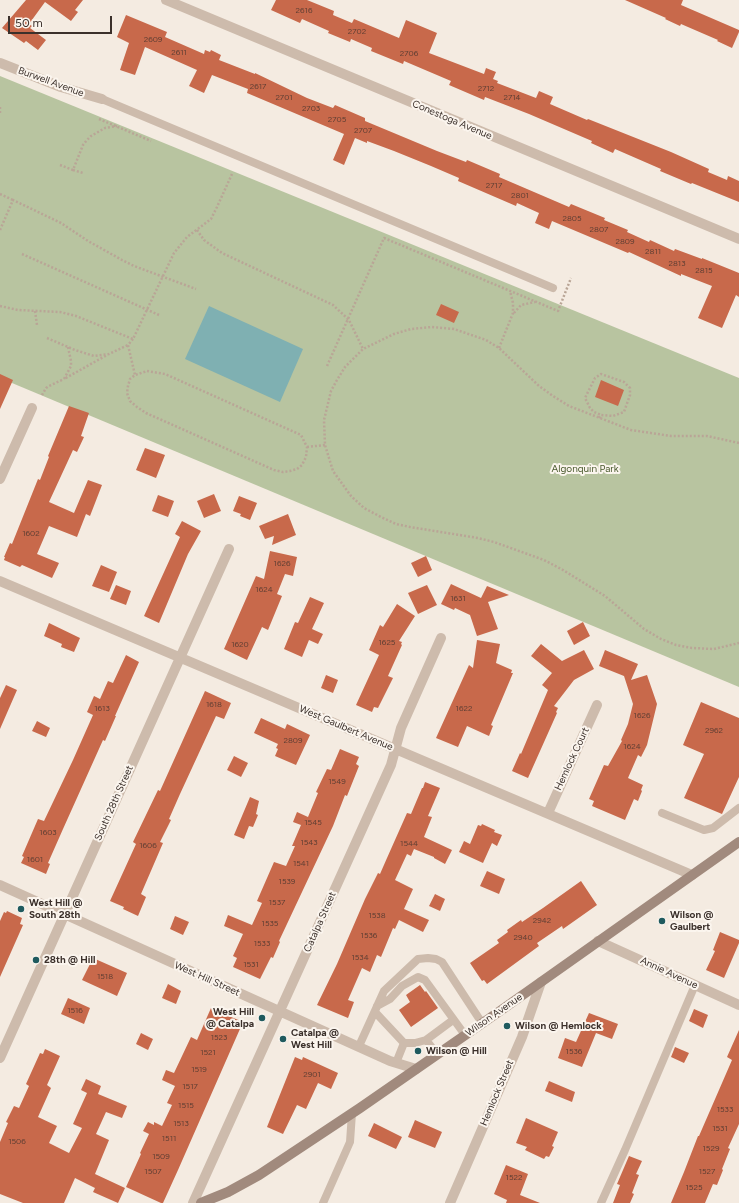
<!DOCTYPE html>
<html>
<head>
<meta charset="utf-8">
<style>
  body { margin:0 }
  #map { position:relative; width:739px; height:1203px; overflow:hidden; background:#f4ebe1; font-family:Figtree,sans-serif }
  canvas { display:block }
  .scale { position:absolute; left:8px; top:16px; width:104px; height:18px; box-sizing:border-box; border:2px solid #3b302b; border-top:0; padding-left:5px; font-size:12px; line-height:14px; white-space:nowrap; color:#3b302b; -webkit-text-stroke:3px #fbf5ee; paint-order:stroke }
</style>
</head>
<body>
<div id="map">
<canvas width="739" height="1203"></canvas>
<div class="scale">50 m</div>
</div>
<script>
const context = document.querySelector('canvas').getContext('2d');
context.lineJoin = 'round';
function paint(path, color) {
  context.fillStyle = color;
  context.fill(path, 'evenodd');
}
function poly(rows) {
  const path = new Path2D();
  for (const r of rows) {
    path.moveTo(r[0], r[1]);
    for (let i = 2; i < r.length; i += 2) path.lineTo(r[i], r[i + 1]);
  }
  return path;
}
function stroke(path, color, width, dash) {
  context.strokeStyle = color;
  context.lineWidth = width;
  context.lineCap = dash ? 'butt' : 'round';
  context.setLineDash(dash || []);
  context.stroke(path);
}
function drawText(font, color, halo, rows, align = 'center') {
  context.font = font + ' Figtree,sans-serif';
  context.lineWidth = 4;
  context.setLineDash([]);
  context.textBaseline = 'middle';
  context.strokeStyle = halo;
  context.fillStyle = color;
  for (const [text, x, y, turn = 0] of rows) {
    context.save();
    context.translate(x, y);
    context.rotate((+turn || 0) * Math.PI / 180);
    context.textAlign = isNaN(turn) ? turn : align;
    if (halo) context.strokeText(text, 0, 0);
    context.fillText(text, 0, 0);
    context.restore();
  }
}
paint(poly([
  [0,76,739,378,739,687,0,378]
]), '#b8c4a0');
paint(poly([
  [209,306,303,349,280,402,185,359]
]), '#7fb0b2');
paint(poly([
  [26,0,83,0,75,10,78,12,71,21,45,2,29,24,32,26,30,28,46,40,38,50,26,41,24,43,2,28],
  [276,0,307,0,334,11,333,15,352,23,354,19,399,38,406,20,437,33,429,53,484,74,486,68,496,72,493,79,498,81,497,83,536,98,539,91,553,97,550,104,587,120,588,119,671,152,709,169,708,172,727,180,728,176,739,181,739,202,692,183,691,184,660,171,661,169,615,149,613,153,591,143,592,141,529,114,485,97,484,100,449,85,451,81,404,61,403,64,371,51,372,48,351,39,350,42,328,33,329,31,302,19,300,23,271,10],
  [625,0,683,0,681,5,739,30,739,32,732,48,717,41,718,40,681,24,680,26,665,19,666,18],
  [126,15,167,32,165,37,204,54,205,50,210,52,211,50,221,55,219,60,255,74,255,73,307,98,333,108,335,105,365,118,365,121,437,151,466,162,467,160,500,174,499,177,569,207,571,204,605,218,604,220,628,230,627,232,649,242,650,240,674,251,675,249,702,259,702,258,739,273,739,297,736,295,722,328,698,318,712,286,681,274,681,276,629,252,628,253,552,221,549,229,535,223,539,213,517,203,516,206,458,181,459,178,431,166,394,151,367,141,367,143,355,138,344,165,333,160,344,134,247,93,248,89,212,75,204,93,189,86,197,70,145,47,135,75,120,70,129,43,117,37],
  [441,304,459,312,454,323,436,315],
  [0,374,13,380,0,409],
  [601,380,624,390,618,406,595,397],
  [69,406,89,413,81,436,84,437,77,452,73,450,49,502,74,513,88,480,102,485,90,516,86,514,77,537,49,526,37,554,59,563,52,578,22,565,20,567,4,560,5,557,4,557,10,543,12,544,38,479,40,480,49,457,48,456],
  [145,448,165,455,156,478,136,470],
  [214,494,221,511,204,518,197,501],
  [158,495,174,501,168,517,152,511],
  [239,496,257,503,250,520,240,516,241,514,233,511],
  [288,514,296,535,272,545,274,536,265,539,259,526],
  [182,521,201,531,188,554,159,623,144,616,180,537,175,534],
  [270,551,297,557,293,576,285,574,277,594,282,596,268,630,262,627,247,660,224,649,256,576,264,579],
  [426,556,432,570,418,577,411,563],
  [101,565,117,572,109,592,92,586],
  [451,584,481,598,487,586,509,595,488,602,498,629,477,636,470,615,455,608,454,610,441,604],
  [116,585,131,591,126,605,110,599],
  [427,585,437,605,418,614,408,593],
  [310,597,324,603,312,629,323,634,318,644,309,640,302,657,284,649,295,622,298,623],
  [397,604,415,616,399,641,402,642,401,644,402,645,388,676,393,678,378,708,374,707,372,712,356,705,379,655,369,650,380,625,383,627],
  [583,622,590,636,574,645,567,631],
  [49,623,80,638,74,652,61,647,62,644,44,636],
  [477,640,500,644,496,663,512,670,511,673,513,673,491,725,493,726,489,736,467,726,458,747,436,738,469,665,473,668],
  [541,644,562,661,584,650,594,669,574,680,554,706,558,708,556,712,557,713,528,778,512,771,520,753,521,754,548,690,542,685,552,673,531,656],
  [605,650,638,664,631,680,647,675,657,704,647,745,641,757,638,755,628,778,643,785,641,790,642,791,638,801,634,799,625,820,592,806,594,801,589,799,604,765,608,766,622,741,621,740,628,724,633,704,624,676,599,666],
  [126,655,139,662,115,716,116,716,105,741,103,740,63,829,48,863,50,864,46,874,21,863,24,857,22,856,38,819,44,821,73,760,93,715,87,712,94,696,100,699,108,681,113,683],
  [326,675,338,680,333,693,321,688],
  [6,685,17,690,0,729,0,698],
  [205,691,231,703,224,719,216,716,180,794,169,819,171,820,160,842,163,843,141,894,146,897,138,916,123,909,124,907,110,901,136,844,133,842,158,790,160,791],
  [701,702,739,718,739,777,722,814,684,798,704,754,683,745],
  [261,718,285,729,287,724,310,735,296,765,275,756,278,749,276,748,278,744,254,733],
  [37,721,50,728,46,737,32,731],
  [340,749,359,757,356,764,359,766,347,796,345,795,333,826,279,941,280,942,273,958,271,957,260,979,233,967,237,958,233,956,243,934,224,926,228,915,252,925,262,903,257,901,274,862,286,866,295,846,292,846,301,825,293,822,297,812,308,817,318,793,316,792,327,769,331,770],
  [234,756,248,763,241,777,227,770],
  [425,782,440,788,428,816,432,817,424,837,452,850,445,864,434,858,434,857,414,849,411,856,407,854,395,880,413,889,404,909,429,920,423,932,399,920,395,929,393,928,381,957,377,955,370,972,362,968,348,1000,354,1002,348,1018,317,1005,337,964,365,899,378,873,380,874,387,858,407,813,411,814,422,788,423,788],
  [250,797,259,801,256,814,258,815,253,827,249,826,244,839,234,835],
  [482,824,495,830,494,832,502,835,497,846,492,843,483,863,459,852,464,841,470,844,478,825,481,826],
  [487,871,505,879,499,894,480,886],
  [581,881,597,905,563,929,562,926,537,943,539,946,487,984,484,980,482,981,470,963,499,943,497,940,508,932,507,930,521,920,522,922,543,908],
  [435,894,445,899,440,911,429,906],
  [7,911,22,918,20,924,23,925,0,977,0,921,4,912,6,913],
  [175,916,189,922,183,935,170,929],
  [720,932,739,940,739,943,724,978,706,970,715,951,713,950],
  [93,958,127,973,117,996,82,980],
  [168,984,181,991,176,1004,162,998],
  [420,985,425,992,426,991,438,1008,411,1027,399,1010,410,1002,406,995],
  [68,998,90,1008,84,1024,61,1014],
  [216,1007,226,1011,224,1014,243,1022,178,1170,163,1203,161,1203,126,1187,141,1154,140,1153,149,1134,143,1131,148,1122,154,1125,154,1122,162,1126,172,1105,167,1103,175,1086,162,1080,166,1070,174,1073,191,1037,197,1040,211,1008,214,1010],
  [694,1009,708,1015,703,1028,689,1021],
  [589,1013,618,1024,612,1039,596,1033,582,1067,558,1058,565,1038,576,1042],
  [739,1030,739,1124,728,1148,730,1149,722,1169,723,1170,717,1185,713,1184,705,1203,671,1203,684,1172,698,1136,699,1136,732,1060,727,1057],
  [141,1033,153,1039,148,1050,136,1044],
  [675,1047,689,1053,684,1063,671,1057],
  [45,1049,60,1056,47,1085,51,1088,38,1117,57,1126,49,1143,69,1153,82,1128,73,1124,87,1093,81,1090,86,1079,101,1086,98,1094,127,1106,122,1118,106,1112,96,1134,109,1140,95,1174,125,1188,118,1203,93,1192,95,1188,75,1178,64,1203,23,1203,0,1194,0,1142,8,1123,6,1122,14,1106,19,1108,29,1086,26,1084,40,1053,43,1054],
  [295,1057,302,1060,303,1057,338,1073,331,1089,318,1083,306,1109,297,1105,283,1134,267,1127],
  [549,1081,575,1092,572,1102,545,1091],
  [526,1118,558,1132,552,1146,554,1147,549,1157,546,1156,544,1159,525,1150,527,1147,516,1143],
  [415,1120,442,1132,435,1148,408,1137],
  [374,1123,402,1137,396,1149,368,1136],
  [629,1156,642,1161,636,1174,639,1175,632,1193,634,1194,630,1203,613,1203,620,1185,617,1184],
  [506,1165,528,1174,520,1195,540,1203,506,1203,507,1200,494,1194]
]), '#c8694b');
stroke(poly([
  [0,107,0,115],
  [99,119,151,141],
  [60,165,73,170,83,145,87,140,91,136,105,128,117,126],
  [73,170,83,173],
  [0,194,13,200],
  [0,230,13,200,61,223,88,241,122,260,134,266,196,289],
  [197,230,204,240,222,253,333,305,349,320,363,349],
  [22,254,159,315],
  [0,306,18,310,60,312,76,316,133,339,174,253,187,237,211,219,217,207,232,174],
  [35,311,37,325],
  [514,313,521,305,535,302],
  [47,338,75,350,94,356,109,354,128,345],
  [133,339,128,345,135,375],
  [68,347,71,361,71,366,64,379,107,355],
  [499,348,513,313,513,303,510,291],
  [327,366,384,238,558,311,571,278],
  [147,371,165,374,301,435,307,447,306,457,302,465,297,469,290,471,283,472,274,470,146,413,137,407,130,401,127,393,128,386,130,379,135,375,147,371],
  [42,395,46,388,49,386,64,379],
  [599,418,601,415,613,416,624,412,630,395,630,388,624,382,601,374,595,378,585,398,590,408,594,412,601,415],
  [739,443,707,436,671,436,631,430,569,406,553,396,539,386,499,348,486,340,454,329,432,327,411,329,394,334,363,349,345,367,337,380,331,391,324,420,325,445,333,471,351,496,364,508,381,517,396,524,410,527,478,538,494,542,544,560,563,570,605,596,644,629,661,639,676,645,692,648,714,649,739,643],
  [307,447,325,445]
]), '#b9a596', 2.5, [2, 2]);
stroke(poly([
  [102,99,553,288],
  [662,813,704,830,713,828,739,808],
  [377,1006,390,999,402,986,418,977,425,980,465,1035],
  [375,1012,404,1043,415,1043,426,1040,453,1020],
  [426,1040,437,1054],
  [359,1046,384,991,418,959,428,958,436,959,442,962,482,1023],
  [396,1063,404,1043],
  [323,1203,350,1142,352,1113],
  [601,1203,625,1150,695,985]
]), '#cdbbac', 8);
stroke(poly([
  [166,0,739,239],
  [0,63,61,87,102,99],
  [0,479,32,408],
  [0,581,692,875],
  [548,813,597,705],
  [0,885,390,1061,416,1069],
  [598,941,739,1005],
  [0,1058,229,549],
  [193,1203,391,765,401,728,441,638],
  [450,1203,522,1037,541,982]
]), '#cdbbac', 10);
stroke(poly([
  [201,1203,228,1192,259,1175,360,1108,500,1011,739,842]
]), '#a18a7d', 10);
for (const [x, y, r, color] of [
  [21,909,4,"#1f5a5e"],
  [662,921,4,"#1f5a5e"],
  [36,960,4,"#1f5a5e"],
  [262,1018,4,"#1f5a5e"],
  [507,1026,4,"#1f5a5e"],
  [283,1039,4,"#1f5a5e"],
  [418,1051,4,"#1f5a5e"]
]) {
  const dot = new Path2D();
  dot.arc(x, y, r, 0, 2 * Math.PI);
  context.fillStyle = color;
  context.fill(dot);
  stroke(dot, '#fbf5ee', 1.5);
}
drawText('8px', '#5e3e33', null, [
  ["2616",304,11],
  ["2702",357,32],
  ["2609",153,40],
  ["2611",179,53],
  ["2706",409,54],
  ["2617",258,87],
  ["2712",486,89],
  ["2701",284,98],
  ["2714",512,98],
  ["2703",311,109],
  ["2705",337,120],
  ["2707",363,131],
  ["2717",494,186],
  ["2801",520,196],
  ["2805",572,219],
  ["2807",599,230],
  ["2809",625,242],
  ["2811",653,252],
  ["2813",677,264],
  ["2815",704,271],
  ["1602",31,534],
  ["1626",282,564],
  ["1624",264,590],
  ["1631",458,599],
  ["1625",387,643],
  ["1620",240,645],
  ["1618",214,705],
  ["1613",102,709],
  ["1622",464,709],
  ["1626",642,716],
  ["2962",714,731],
  ["2809",293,741],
  ["1624",632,747],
  ["1549",337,782],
  ["1545",313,823],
  ["1603",48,833],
  ["1543",309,843],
  ["1544",409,844],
  ["1606",148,846],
  ["1601",35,860],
  ["1541",301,864],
  ["1539",287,882],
  ["1537",277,903],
  ["1538",377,916],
  ["2942",542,921],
  ["1535",270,924],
  ["1536",369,936],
  ["2940",523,938],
  ["1533",262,944],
  ["1534",360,958],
  ["1531",251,965],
  ["1518",105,977],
  ["1516",75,1011],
  ["1523",219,1038],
  ["1536",574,1052],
  ["1521",208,1053],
  ["1519",199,1070],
  ["2901",312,1075],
  ["1517",190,1087],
  ["1515",186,1106],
  ["1533",725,1110],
  ["1513",181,1124],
  ["1531",720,1129],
  ["1511",169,1139],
  ["1506",17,1142],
  ["1529",711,1149],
  ["1509",161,1157],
  ["1507",153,1172],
  ["1527",707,1172],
  ["1522",514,1178],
  ["1525",694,1188]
]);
drawText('10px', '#3b302b', '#fbf5ee', [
  ["Burwell Avenue",51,82,20],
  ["Conestoga Avenue",452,120,23],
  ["West Gaulbert Avenue",346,728,23],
  ["Hemlock Court",572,759,-65],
  ["South 28th Street",114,803,-66],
  ["Catalpa Street",320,922,-66],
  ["Annie Avenue",669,973,25],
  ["West Hill Street",207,979,24],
  ["Wilson Avenue",494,1015,-35],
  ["Hemlock Street",497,1093,-67]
]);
drawText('10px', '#4a5a2e', '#fbf5ee', [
  ["Algonquin Park",585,469]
]);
drawText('bold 10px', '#3b302b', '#fbf5ee', [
  ["West Hill @",29,903],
  ["South 28th",29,915],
  ["Wilson @",670,915],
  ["Gaulbert",670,927],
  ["28th @ Hill",44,960],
  ["West Hill",254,1012,"right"],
  ["@ Catalpa",254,1024,"right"],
  ["Wilson @ Hemlock",515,1026],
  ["Catalpa @",291,1033],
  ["West Hill",291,1045],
  ["Wilson @ Hill",426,1051]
], 'left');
</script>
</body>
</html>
